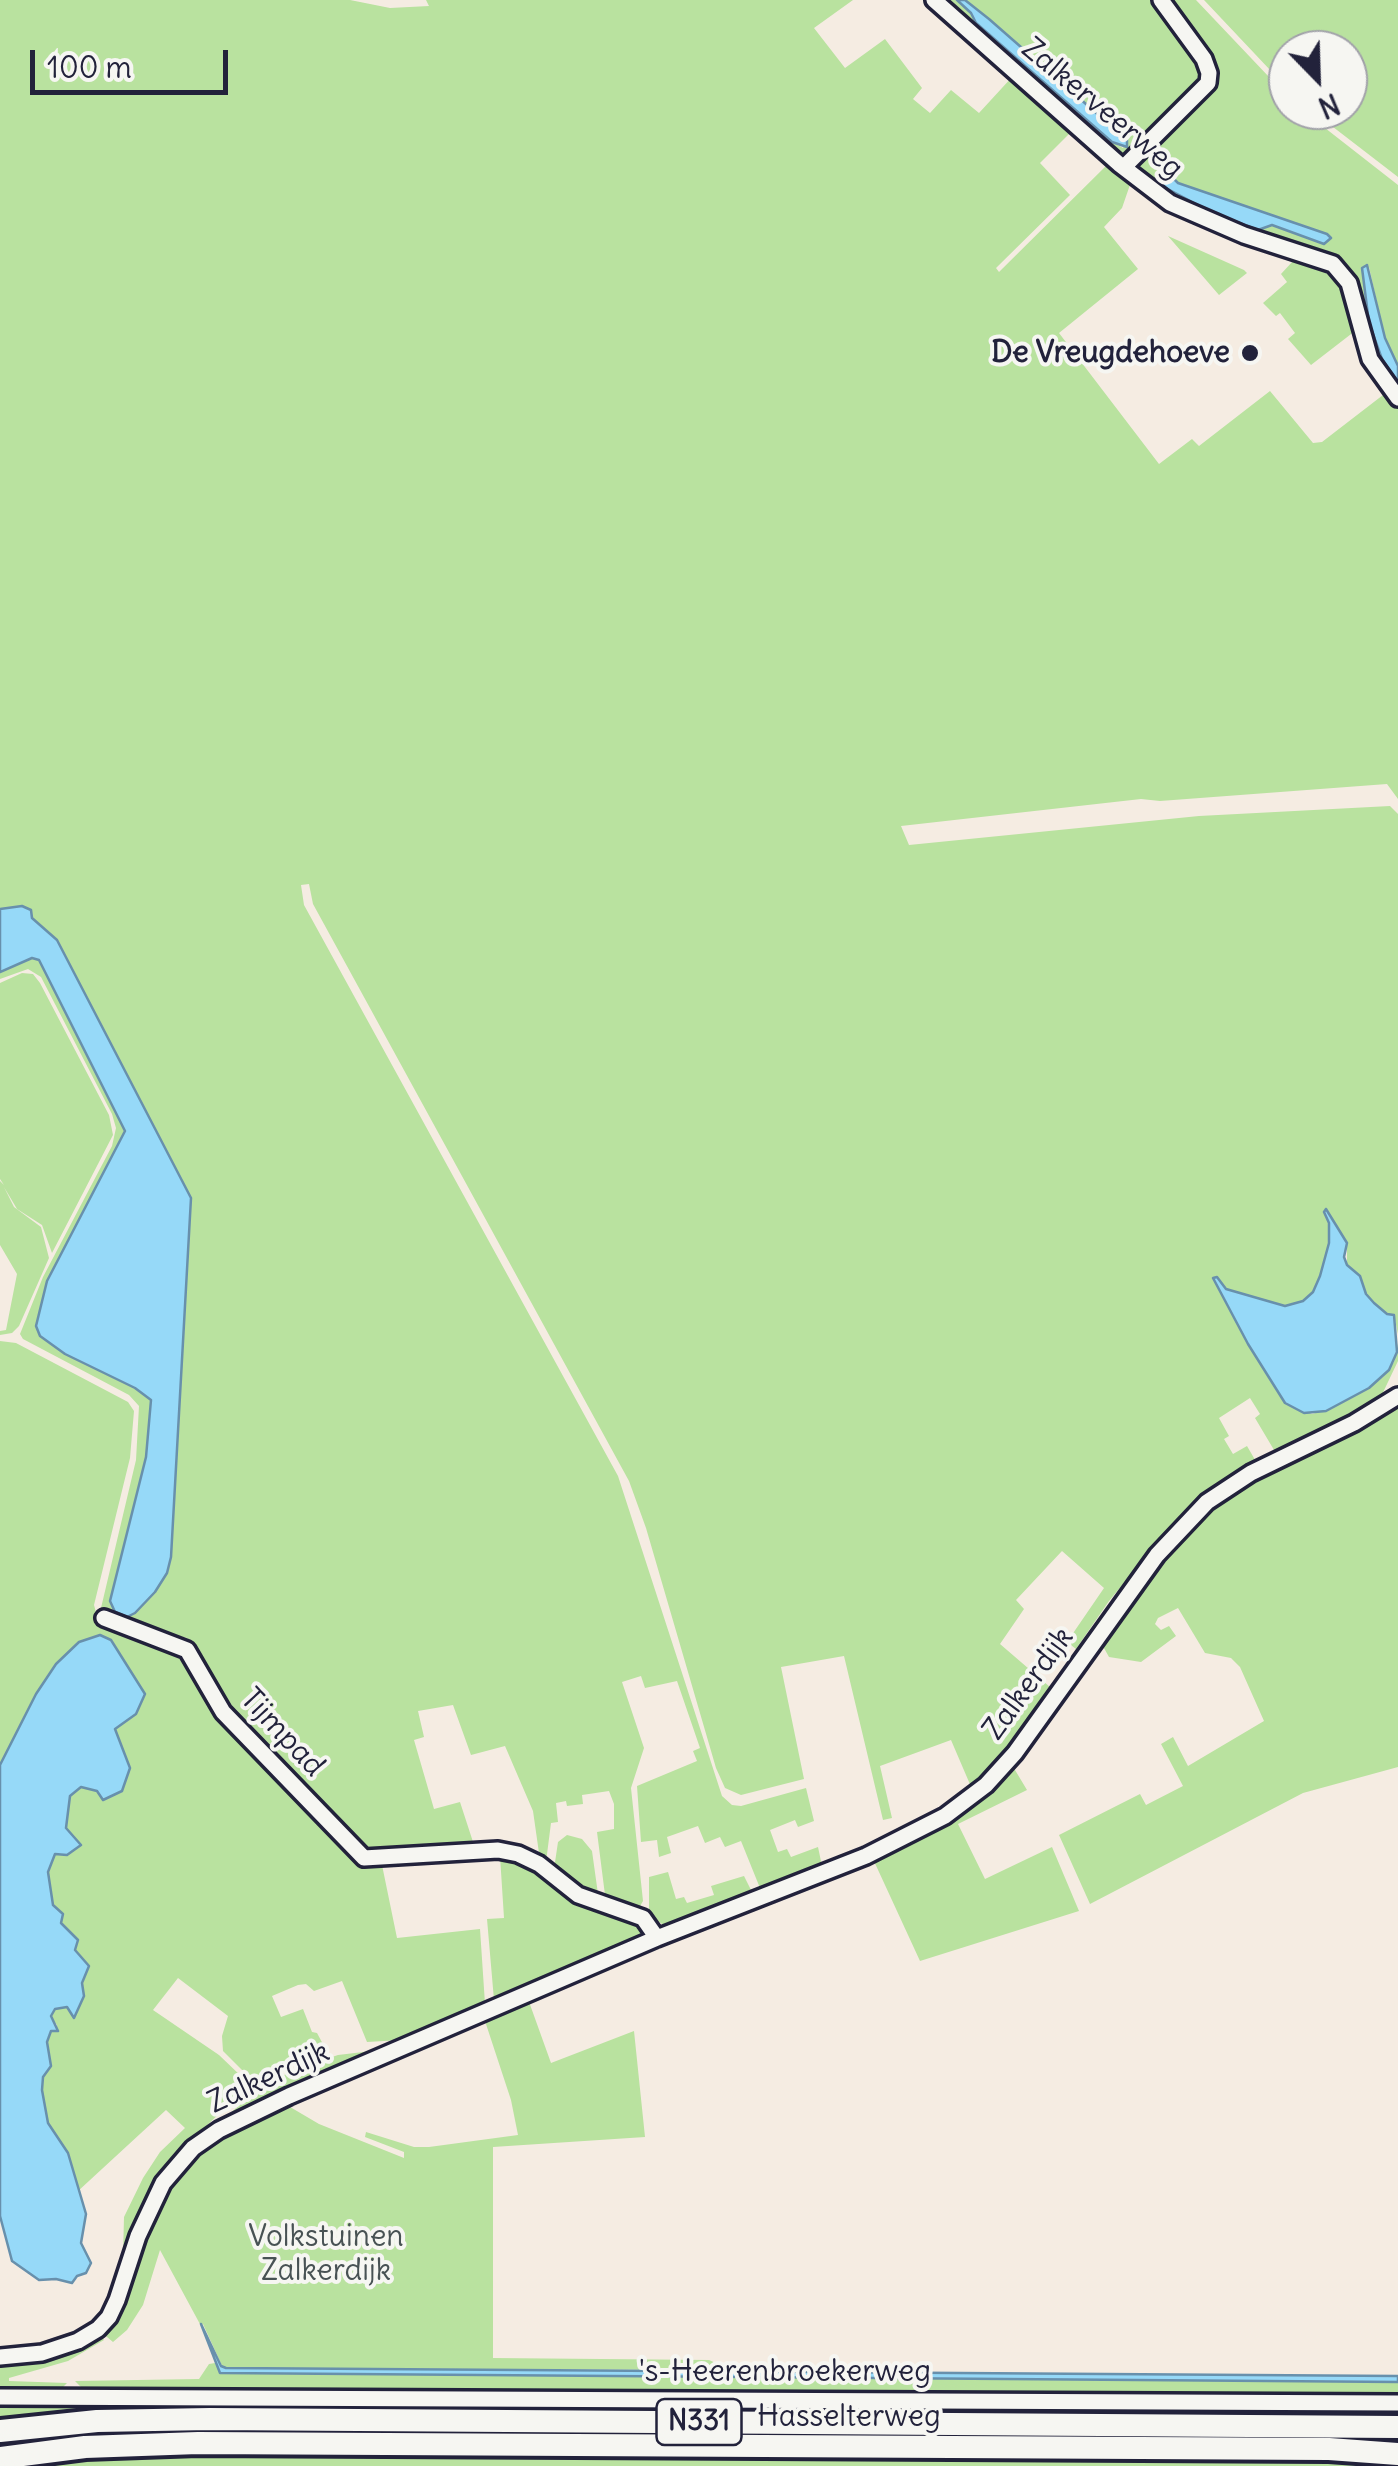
<!DOCTYPE html>
<html>
<head>
<meta charset="utf-8">
<style>
  body { margin:0 }
  #map { position:relative; width:1398px; height:2466px; overflow:hidden; background:#f5ece2; font-family:Delius,sans-serif }
  canvas { display:block }
  .north { position:absolute; left:1268px; top:30px; width:100px; height:100px; box-sizing:border-box; background:#f6f6f2; border:2px solid #a1a1a9; border-radius:50%; rotate:157deg; font-size:28px; font-weight:700; line-height:40px; text-align:center; color:#22223b }
  .north::after { content:''; display:block; margin:auto; width:35px; height:45px; background:#22223b; clip-path:polygon(50% 0,100% 100%,50% 72%,0 100%) }
  .scale { position:absolute; left:30px; top:50px; width:198px; height:45px; box-sizing:border-box; border:5px solid #22223b; border-top:0; padding-left:12px; font-size:30px; line-height:35px; white-space:nowrap; color:#22223b; -webkit-text-stroke:8px #f6f6f2; paint-order:stroke }
</style>
</head>
<body>
<div id="map">
<canvas width="1398" height="2466"></canvas>
<div class="north">N</div>
<div class="scale">100 m</div>
</div>
<script>
const context = document.querySelector('canvas').getContext('2d');
context.lineJoin = 'round';
function paint(path, color) {
  context.fillStyle = color;
  context.fill(path, 'evenodd');
}
function poly(rows) {
  const path = new Path2D();
  for (const r of rows) {
    path.moveTo(r[0], r[1]);
    for (let i = 2; i < r.length; i += 2) path.lineTo(r[i], r[i + 1]);
  }
  return path;
}
function stroke(path, color, width, dash) {
  context.strokeStyle = color;
  context.lineWidth = width;
  context.lineCap = dash ? 'butt' : 'round';
  context.setLineDash(dash || []);
  context.stroke(path);
}
function drawText(font, color, halo, rows, align = 'center') {
  context.font = font + ' Delius,sans-serif';
  context.lineWidth = 8;
  context.setLineDash([]);
  context.textBaseline = 'middle';
  context.strokeStyle = halo;
  context.fillStyle = color;
  for (const [text, x, y, turn = 0] of rows) {
    context.save();
    context.translate(x, y);
    context.rotate((+turn || 0) * Math.PI / 180);
    context.textAlign = isNaN(turn) ? turn : align;
    if (halo) context.strokeText(text, 0, 0);
    context.fillText(text, 0, 0);
    context.restore();
  }
}
paint(poly([
  [0,0,350,0,390,8,429,6,426,0,853,0,814,28,845,68,885,39,922,88,913,99,930,113,951,90,979,113,1013,76,1073,130,1040,163,1070,195,996,268,999,272,1109,163,1132,179,1122,208,1104,227,1138,269,1059,333,1159,464,1192,439,1199,446,1270,391,1313,443,1322,442,1383,395,1398,409,1398,799,1387,784,1160,801,1141,799,901,826,909,845,1199,816,1390,806,1398,814,1398,1334,1394,1315,1387,1314,1374,1303,1366,1294,1360,1276,1347,1265,1347,1247,1324,1212,1329,1223,1329,1243,1320,1276,1313,1292,1303,1301,1285,1306,1226,1289,1217,1277,1214,1280,1248,1344,1285,1403,1312,1414,1333,1408,1383,1377,1394,1362,1398,1343,1398,1361,1377,1405,1277,1455,1255,1418,1260,1414,1250,1398,1219,1418,1229,1436,1224,1439,1233,1454,1247,1446,1258,1465,1235,1478,1231,1474,1212,1486,1180,1515,1109,1601,1076,1649,1067,1642,1104,1588,1062,1551,1016,1600,1024,1609,1000,1644,1050,1687,1004,1753,972,1789,951,1740,880,1766,892,1818,883,1820,844,1656,781,1667,804,1779,741,1795,725,1788,716,1768,646,1528,629,1481,313,904,309,884,301,885,304,905,618,1476,722,1796,732,1805,741,1806,806,1788,814,1821,798,1827,795,1820,770,1830,778,1852,787,1849,791,1857,818,1847,822,1866,762,1893,741,1841,725,1847,720,1837,705,1843,698,1826,667,1837,671,1853,659,1857,657,1840,641,1842,637,1786,697,1761,693,1751,700,1748,677,1681,645,1688,641,1676,622,1682,644,1748,631,1788,643,1901,639,1908,634,1910,608,1902,605,1895,597,1832,614,1829,614,1804,609,1791,582,1795,583,1804,567,1806,566,1801,556,1803,558,1822,551,1823,546,1862,540,1860,533,1811,505,1746,471,1755,453,1705,418,1711,424,1737,414,1740,434,1809,460,1802,474,1845,367,1852,228,1711,187,1638,127,1623,101,1608,136,1460,139,1406,129,1395,23,1339,20,1334,43,1277,112,1146,116,1128,112,1114,41,977,28,969,0,979,0,972,32,958,39,960,125,1131,47,1281,36,1326,65,1354,135,1388,151,1400,146,1457,110,1601,115,1612,127,1617,135,1613,162,1582,170,1549,191,1199,57,940,32,918,30,910,22,906,0,909],
  [939,0,957,0,965,5,988,34,1112,142,1123,148,1127,140,965,0,1156,0,1203,63,1204,80,1124,156,1119,156],
  [1167,0,1196,0,1288,97,1288,110,1302,110,1398,185,1398,366,1385,338,1369,267,1366,308,1372,331,1398,383,1398,393,1382,374,1349,274,1180,203,1141,176,1139,166,1142,157,1213,84],
  [1170,172,1178,183,1214,197,1327,234,1293,232,1272,225,1258,230,1252,229,1199,207,1169,190],
  [1204,0,1398,0,1398,177,1311,110,1348,110,1348,50,1288,50,1288,89],
  [1168,236,1244,270,1247,273,1219,295],
  [1303,257,1340,276,1355,331,1311,365,1288,339,1295,333,1280,313,1276,316,1263,303,1287,282,1281,274,1293,261],
  [22,973,33,974,40,983,109,1115,113,1135,52,1253,42,1225,17,1209,4,1187,14,1207,41,1227,49,1258,19,1326,12,1333,0,1335,0,1331,6,1330,17,1274,0,1245,0,1181,4,1185,0,1179,0,983],
  [0,1341,16,1343,128,1402,134,1411,130,1458,94,1605,97,1616,181,1651,190,1660,214,1712,355,1857,366,1863,382,1865,397,1938,480,1929,485,2004,401,2040,367,2042,342,1981,314,1991,306,1984,298,1985,272,1996,281,2017,303,2009,312,2032,317,2033,324,2046,320,2051,256,2084,223,2051,222,2036,228,2016,178,1978,153,2010,219,2055,242,2077,244,2090,201,2131,155,2187,128,2235,123,2256,124,2217,143,2178,160,2152,185,2128,166,2110,77,2192,68,2153,48,2123,42,2090,43,2077,51,2066,47,2042,51,2031,57,2031,57,2025,50,2016,55,2009,67,2007,73,2017,88,1966,75,1950,78,1940,66,1931,53,1905,48,1872,55,1853,71,1837,66,1828,70,1797,81,1786,97,1791,116,1737,114,1729,129,1720,145,1694,112,1640,36,1694,0,1765],
  [1398,1401,1398,1767,1303,1793,1090,1904,1059,1835,1140,1794,1146,1805,1183,1786,1161,1744,1173,1737,1188,1766,1264,1721,1240,1667,1231,1658,1205,1653,1178,1608,1158,1618,1155,1624,1161,1630,1169,1626,1176,1636,1141,1662,1109,1657,1100,1641,1177,1539,1236,1485],
  [1012,1765,1027,1790,958,1824,985,1879,1052,1847,1079,1911,920,1961,873,1859],
  [567,1835,582,1839,592,1851,598,1894,594,1898,554,1869,558,1842],
  [500,1856,526,1861,572,1897,637,1919,643,1931,640,1939,494,2000,487,1919,504,1918],
  [668,1872,676,1899,684,1897,687,1903,714,1895,711,1886,744,1876,754,1896,669,1925,662,1924,651,1916,649,1909,649,1877],
  [528,1999,551,2063,634,2031,645,2137,493,2147,493,2358,709,2360,718,2364,719,2370,223,2368,203,2324,201,2326,160,2250,143,2305,127,2330,113,2342,101,2332,157,2199,209,2140,285,2104,319,2124,404,2158,404,2152,365,2137,366,2132,414,2147,429,2147,518,2135,511,2100,484,2018],
  [380,2050,216,2126,254,2092,293,2070,338,2055],
  [99,2334,104,2340,68,2361,9,2378,9,2381,67,2383,58,2392,0,2393,0,2363],
  [215,2363,221,2373,1398,2382,1398,2398,85,2391,75,2381,199,2379,209,2364],
  [0,2403,1398,2408,1398,2420,0,2424],
  [130,2451,1337,2458,1397,2466,0,2466]
]), '#b9e29f');
const water = poly([
  [957,0,965,0,989,19,1127,140,1127,147,1112,142,976,23,971,13,957,0],
  [1165,170,1178,183,1327,234,1331,238,1324,244,1272,225,1258,230,1213,213,1164,187,1159,178,1160,172,1165,170],
  [1367,265,1385,338,1398,366,1398,383,1382,359,1369,323,1362,268,1367,265],
  [22,906,31,910,32,918,57,940,191,1198,171,1557,167,1573,155,1592,135,1613,127,1617,115,1612,110,1601,146,1457,151,1400,135,1388,65,1354,40,1336,36,1326,47,1281,125,1131,39,960,32,958,0,972,0,909,22,906],
  [1326,1209,1347,1243,1344,1257,1347,1265,1360,1276,1366,1294,1374,1303,1387,1314,1394,1315,1397,1352,1389,1370,1369,1388,1326,1411,1304,1413,1285,1403,1248,1344,1213,1278,1217,1277,1226,1289,1285,1306,1303,1301,1313,1292,1320,1276,1329,1243,1329,1223,1324,1212,1326,1209],
  [100,1635,111,1640,145,1694,136,1714,115,1729,130,1768,122,1791,103,1800,97,1791,81,1787,70,1796,66,1828,81,1845,67,1855,55,1854,48,1872,53,1905,63,1914,61,1923,78,1940,75,1950,89,1966,82,1983,84,1996,74,2018,67,2007,55,2009,51,2016,58,2031,51,2031,47,2042,51,2066,43,2077,42,2090,48,2123,68,2153,86,2214,81,2243,91,2263,86,2273,77,2276,72,2283,56,2279,39,2280,12,2261,0,2216,0,1765,36,1694,56,1664,79,1642,100,1635],
  [201,2324,221,2366,226,2368,1398,2376,1398,2382,220,2373,201,2324]
]);
paint(water, '#96d9f8');
stroke(water, '#6890ac', 2.5);
const minor = poly([
  [934,0,1119,164,1170,203,1244,235,1333,264,1349,283,1370,359,1398,398],
  [1124,167,1208,83,1209,73,1204,59,1161,0],
  [104,1618,187,1650,223,1712,364,1858,498,1850,518,1854,539,1864,578,1895,643,1918,657,1938],
  [0,2357,42,2353,78,2341,98,2329,109,2317,117,2300,138,2236,163,2183,193,2148,219,2130,289,2096,657,1938,866,1856,945,1816,986,1785,1015,1753,1157,1555,1207,1502,1251,1473,1354,1423,1398,1396],
  [0,2397,1398,2403]
]);
const primary = poly([
  [0,2431,97,2421,210,2419,1398,2427],
  [0,2458,85,2447,198,2443,1329,2449,1398,2454]
]);
stroke(minor, '#22223b', 22);
stroke(primary, '#22223b', 30);
stroke(minor, '#f6f6f2', 15);
stroke(primary, '#f6f6f2', 22);
for (const [x, y, r, color] of [
  [1250,353,10,"#22223b"]
]) {
  const dot = new Path2D();
  dot.arc(x, y, r, 0, 2 * Math.PI);
  context.fillStyle = color;
  context.fill(dot);
  stroke(dot, '#f6f6f2', 4);
}
for (const [x, y, w] of [
  [699,2422,85]
]) {
  const box = new Path2D();
  box.roundRect(x - w / 2, y - 23, w, 46, 8);
  context.fillStyle = '#f6f6f2';
  context.fill(box);
  stroke(box, '#22223b', 2.5);
}
drawText('bold 28px', '#22223b', null, [
  ["N331",699,2422]
]);
drawText('30px', '#22223b', '#f6f6f2', [
  ["Zalkerveerweg",1102,109,40],
  ["Zalkerdijk",1029,1684,-54],
  ["Tijmpad",282,1733,47],
  ["Zalkerdijk",269,2078,-25],
  ["'s-Heerenbroekerweg",785,2372],
  ["Hasselterweg",849,2417]
]);
drawText('bold 30px', '#22223b', '#f6f6f2', [
  ["De Vreugdehoeve",1230,353]
], 'right');
drawText('30px', '#485254', '#f6f6f2', [
  ["Volkstuinen",326,2237],
  ["Zalkerdijk",326,2271]
]);
</script>
</body>
</html>
